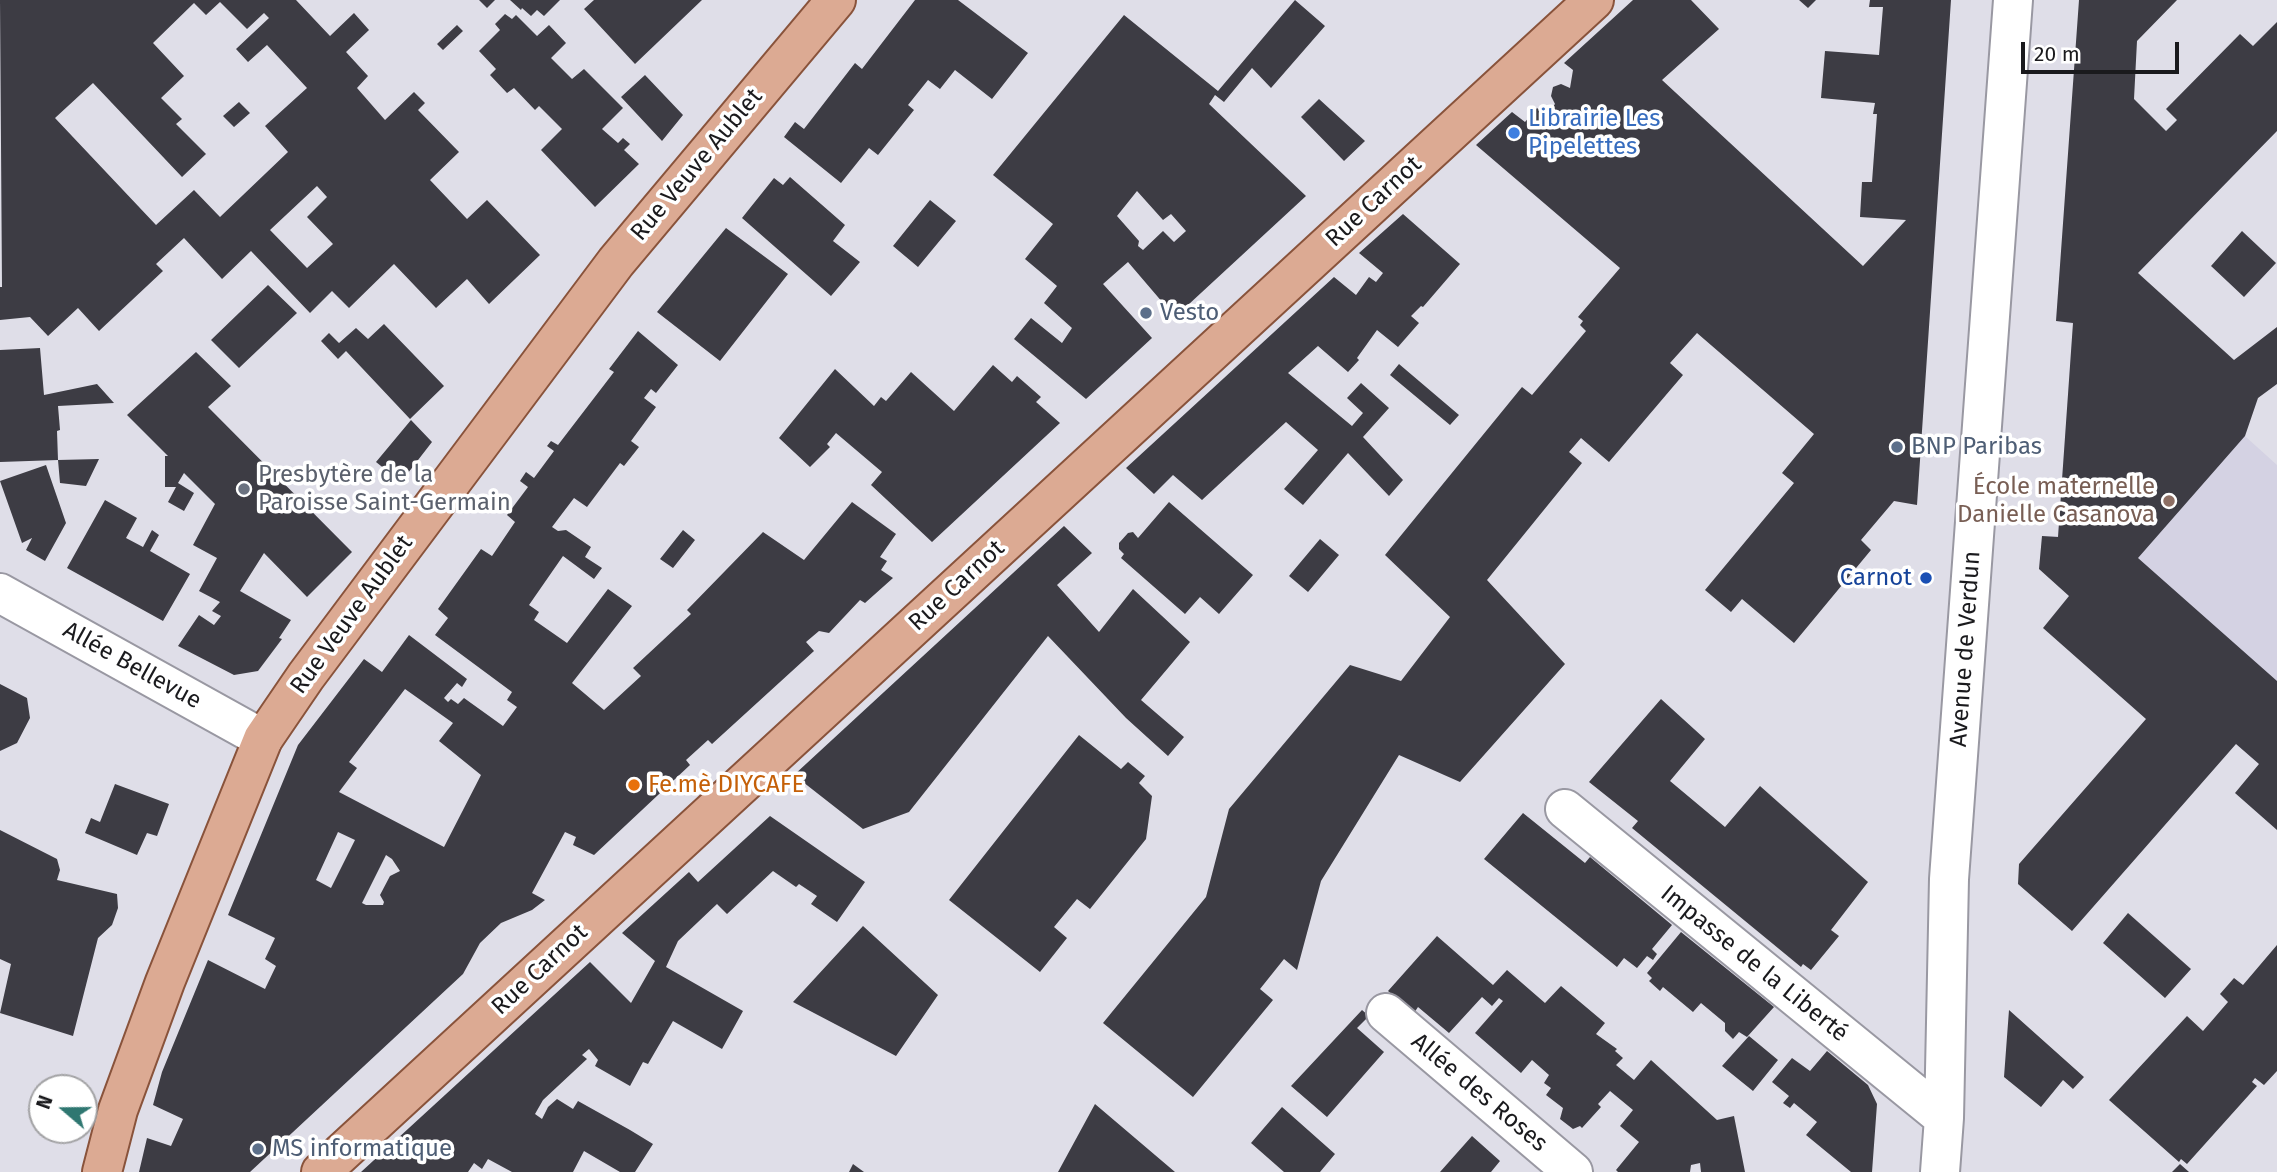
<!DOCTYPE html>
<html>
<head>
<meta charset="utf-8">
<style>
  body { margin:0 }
  #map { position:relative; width:2277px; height:1172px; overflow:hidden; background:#dfdee8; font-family:"Fira Sans",sans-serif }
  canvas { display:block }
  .north { position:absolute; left:28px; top:1074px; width:70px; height:70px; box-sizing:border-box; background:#fff; border:2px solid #a3a3a5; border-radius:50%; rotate:290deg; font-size:19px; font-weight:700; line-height:28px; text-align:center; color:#1a1a1d }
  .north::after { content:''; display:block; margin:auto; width:24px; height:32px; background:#2f7771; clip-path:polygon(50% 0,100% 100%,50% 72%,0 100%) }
  .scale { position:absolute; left:2021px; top:42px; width:158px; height:32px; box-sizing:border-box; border:4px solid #1a1a1d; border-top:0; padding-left:9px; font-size:21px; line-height:24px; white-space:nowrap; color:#1a1a1d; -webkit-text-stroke:5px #fff; paint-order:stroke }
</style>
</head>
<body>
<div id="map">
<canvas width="2277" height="1172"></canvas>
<div class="north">N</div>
<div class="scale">20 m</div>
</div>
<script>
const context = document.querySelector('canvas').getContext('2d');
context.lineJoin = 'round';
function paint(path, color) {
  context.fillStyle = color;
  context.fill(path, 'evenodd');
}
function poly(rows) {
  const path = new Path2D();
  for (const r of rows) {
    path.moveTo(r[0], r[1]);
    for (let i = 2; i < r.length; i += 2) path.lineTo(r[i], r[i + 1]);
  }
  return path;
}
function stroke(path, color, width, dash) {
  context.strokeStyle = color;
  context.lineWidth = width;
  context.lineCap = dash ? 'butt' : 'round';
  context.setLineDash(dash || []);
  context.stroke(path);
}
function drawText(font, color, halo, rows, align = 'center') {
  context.font = font + ' "Fira Sans",sans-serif';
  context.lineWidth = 7;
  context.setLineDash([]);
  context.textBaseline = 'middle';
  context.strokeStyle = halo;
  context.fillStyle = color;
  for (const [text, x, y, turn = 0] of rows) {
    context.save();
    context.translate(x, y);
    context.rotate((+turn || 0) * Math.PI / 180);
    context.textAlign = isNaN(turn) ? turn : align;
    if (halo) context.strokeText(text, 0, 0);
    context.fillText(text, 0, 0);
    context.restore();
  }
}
paint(poly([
  [2060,269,2277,465,2277,780,2039,569,2042,536,2058,536,2073,324,2056,321]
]), '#d4d2e3');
paint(poly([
  [0,0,296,0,330,36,354,13,369,30,346,52,368,76,357,88,385,120,414,92,425,103,418,110,459,152,430,180,467,219,487,200,540,255,489,304,467,279,436,308,394,264,349,308,332,291,310,313,251,251,222,279,184,238,156,264,163,271,99,331,78,308,48,336,30,317,0,320,0,287,2,287],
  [220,2,247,29,264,13,269,18,236,49,248,62,267,45,307,88,265,126,288,152,220,217,194,190,156,225,55,118,93,83,182,177,206,154,176,124,182,119,161,98,184,76,153,43,194,3,206,15],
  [317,186,327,197,307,217,333,244,307,268,270,230],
  [479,0,495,0,487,8],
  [510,0,560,0,544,16,537,10,531,16,522,8,521,10],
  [594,0,702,0,635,64,584,9],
  [915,0,958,0,1028,53,992,99,955,70,940,89,928,80,908,105,914,110,878,155,869,148,841,183,784,137,795,122,804,129,855,63,862,69],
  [1295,0,1325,26,1271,88,1252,68,1224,102,1215,95,1209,104,1306,196,1175,317,1128,262,1103,284,1152,338,1086,399,1014,339,1031,318,1062,343,1072,328,1044,303,1057,286,1025,259,1053,224,993,175,1124,15,1218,91],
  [1137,191,1163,220,1171,214,1186,231,1174,242,1163,231,1143,250,1138,246,1139,241,1117,216],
  [1633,0,1691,0,1719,29,1662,80,1863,266,1906,220,1860,217,1862,182,1872,182,1877,114,1873,114,1875,103,1821,98,1825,51,1879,55,1883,7,1869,7,1870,0,1951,0,1917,505,1894,501,1861,540,1871,550,1794,643,1742,599,1731,612,1705,590,1794,483,1782,473,1814,434,1697,333,1670,363,1683,375,1609,462,1581,438,1569,452,1582,463,1487,580,1565,664,1460,782,1399,755,1321,881,1297,970,1284,959,1260,989,1273,1000,1193,1097,1103,1023,1206,897,1229,809,1350,665,1401,681,1450,617,1385,555,1522,387,1532,395,1586,331,1580,325,1583,321,1578,317,1620,268,1476,145,1512,112,1525,122,1537,108,1546,115,1555,104,1551,96,1553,87,1561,84,1570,88,1573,70,1564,63],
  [1799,0,1816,0,1808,8],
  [2079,0,2177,0,2137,41,2134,99,2166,131,2177,120,2166,109,2240,34,2253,46,2277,22,2277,131,2138,273,2234,360,2277,327,2277,384,2258,398,2245,436,2138,558,2277,681,2277,830,2235,793,2259,764,2236,744,2072,931,2018,884,2019,864,2146,719,2043,628,2069,596,2039,569,2042,536,2058,537,2073,323,2056,321],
  [505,14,512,19,516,15,537,36,549,25,566,43,551,58,572,79,584,69,623,108,602,129,618,143,623,138,630,144,624,150,639,164,595,207,541,150,562,129,539,106,535,110,514,88,507,93,490,75,496,69,479,51,500,30,495,24],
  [457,25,463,31,443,50,437,44],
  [645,75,683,115,662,141,621,97],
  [1319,99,1365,141,1344,161,1301,117],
  [239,102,250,113,234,127,223,116],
  [790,177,845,225,833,241,860,262,831,296,742,218,774,178,783,185],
  [930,200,956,221,918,267,893,246],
  [1403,214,1460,264,1423,307,1421,306,1411,316,1419,323,1398,347,1377,330,1357,358,1359,360,1348,372,1318,346,1288,373,1352,426,1363,413,1347,398,1361,383,1389,408,1363,437,1403,480,1389,496,1348,453,1303,505,1284,489,1318,450,1286,422,1202,500,1173,475,1154,494,1126,468,1334,277,1356,295,1369,277,1376,282,1383,273,1359,253],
  [726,228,788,274,720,361,657,312],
  [2242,231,2276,263,2244,297,2211,266],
  [268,285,297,313,239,368,211,340],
  [384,324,444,386,410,419,346,351,338,359,321,341,329,333,339,343,356,328,368,339],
  [638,331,678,365,656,393,651,389,644,398,656,407,631,441,639,447,624,466,620,463,587,507,574,498,552,527,558,531,566,530,591,547,585,557,602,568,594,579,563,556,529,605,539,612,534,620,567,643,608,589,632,606,572,683,604,710,641,676,633,668,691,614,687,610,763,532,804,560,852,502,896,534,880,557,887,561,881,570,893,578,865,603,860,600,829,633,819,631,806,642,814,651,712,744,708,740,686,760,690,765,594,855,573,845,576,837,565,832,532,893,545,900,532,910,501,923,480,943,463,974,250,1172,139,1172,147,1138,171,1146,183,1119,153,1105,162,1072,208,960,265,989,276,966,265,959,275,938,228,915,298,745,364,659,382,672,409,635,467,679,462,687,457,683,444,698,448,702,451,699,458,704,464,698,503,726,517,707,507,700,512,692,435,635,448,618,438,609,481,549,492,556,515,522,507,515,528,487,520,481,526,472,534,478,554,451,547,446,551,441,558,445,614,372,609,369],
  [405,689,453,723,439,741,481,775,444,847,339,792,357,768,349,762],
  [338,832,355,840,331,888,316,880],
  [386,855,392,859,400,871,390,876,380,895,384,902,383,905,366,905,362,903],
  [40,348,44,395,97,384,114,403,58,406,60,430,57,431,58,460,0,462,0,350],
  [196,352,231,386,208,407,352,552,307,597,264,553,240,591,291,620,279,638,282,639,258,671,234,675,178,646,199,615,214,625,221,616,212,611,220,602,199,591,217,558,193,545,215,504,184,473,178,483,194,493,184,511,168,502,176,487,165,487,165,456,168,456,127,415],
  [1399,364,1459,415,1450,425,1390,375],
  [993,365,1012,382,1017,376,1041,397,1036,402,1060,423,932,542,871,485,882,472,836,433,827,444,830,447,810,467,779,438,835,369,874,406,881,397,886,401,911,372,954,411],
  [411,420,432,442,401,482,376,462],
  [99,459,86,486,60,483,58,460],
  [46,465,66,523,45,561,26,550,32,538,22,543,0,481],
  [105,500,137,518,126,538,143,547,152,530,159,535,150,551,190,574,163,621,67,568],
  [1169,502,1253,575,1219,614,1200,597,1185,614,1121,558,1124,554,1119,549,1119,543,1128,533,1133,532,1138,538],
  [1064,526,1092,553,1057,585,1099,632,1133,589,1190,642,1141,700,1184,737,1168,756,1126,718,1048,636,909,812,863,829,794,775],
  [683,530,695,540,673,568,660,559],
  [1320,539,1339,555,1308,592,1289,576],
  [0,684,27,698,30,718,17,743,0,751],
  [1661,699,1705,739,1670,781,1725,827,1760,786,1868,882,1831,930,1839,936,1811,970,1803,964,1801,967,1632,828,1638,821,1589,782],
  [1079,735,1121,769,1128,762,1145,776,1139,783,1152,796,1146,839,1090,909,1077,899,1054,927,1067,938,1040,972,949,900],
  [115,784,169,804,157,836,147,833,137,855,85,833,91,818,100,822],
  [1523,813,1585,863,1590,857,1672,925,1652,949,1657,954,1653,960,1647,956,1637,968,1624,958,1617,967,1484,859],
  [770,816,865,882,837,922,811,904,817,896,799,884,796,887,773,871,727,914,717,904,678,941,666,967,743,1011,722,1049,673,1021,648,1064,643,1062,630,1086,595,1066,598,1060,589,1049,582,1055,587,1059,543,1100,535,1114,542,1119,548,1107,557,1099,573,1109,578,1101,630,1130,653,1144,635,1172,620,1172,584,1151,573,1172,512,1172,488,1159,482,1169,474,1163,468,1172,361,1172,590,962,631,1003,655,961,622,933,689,872,698,882],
  [0,830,57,859,60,870,57,880,117,894,118,908,112,925,98,938,73,1036,0,1013,11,964,0,959],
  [2128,913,2191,969,2165,998,2103,943],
  [863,926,938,995,896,1056,793,1002],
  [1681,932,1774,1007,1747,1037,1739,1032,1733,1039,1725,1031,1725,1023,1701,1003,1693,1012,1663,987,1660,991,1649,981,1652,978,1647,973],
  [1437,936,1493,985,1507,970,1545,1003,1561,986,1605,1023,1596,1034,1617,1049,1615,1051,1623,1058,1616,1065,1634,1080,1651,1060,1717,1120,1734,1116,1745,1172,1701,1172,1700,1163,1691,1165,1690,1172,1618,1172,1616,1170,1639,1142,1620,1126,1633,1110,1610,1091,1598,1104,1601,1107,1582,1128,1580,1126,1573,1129,1560,1119,1563,1108,1546,1095,1551,1088,1544,1083,1549,1075,1532,1060,1521,1073,1475,1033,1503,1001,1499,998,1492,1006,1482,997,1449,1033,1418,1007,1414,1013,1388,991],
  [2277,945,2277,1071,2264,1085,2255,1078,2252,1082,2257,1086,2187,1164,2181,1159,2179,1162,2109,1100,2187,1016,2203,1031,2228,1002,2220,994,2234,978,2243,985],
  [1362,1010,1369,1016,1357,1028,1384,1052,1327,1117,1291,1086],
  [2009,1010,2084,1077,2073,1089,2063,1080,2041,1107,2004,1077],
  [1749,1036,1778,1060,1753,1091,1722,1066],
  [1827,1051,1868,1085,1877,1104,1872,1172,1851,1172,1806,1135,1817,1122,1794,1103,1790,1108,1783,1103,1789,1096,1772,1082,1792,1058,1810,1071],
  [1095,1104,1175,1172,1058,1172],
  [1282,1107,1335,1154,1320,1172,1284,1172,1251,1143],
  [1472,1136,1500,1161,1491,1172,1440,1172],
  [853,1164,864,1172,849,1172],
  [2180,1164,2189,1172,2172,1172]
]), '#3d3c44');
const minor = poly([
  [0,593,263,739],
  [1565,809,1944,1118],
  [1386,1013,1573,1172],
  [1940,1172,1944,1118,1949,879,2013,0]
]);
const major = poly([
  [102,1172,118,1110,165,982,263,739,306,676,616,262,836,0],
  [321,1172,1594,0]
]);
stroke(minor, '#9998a2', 42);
stroke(major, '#89533b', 42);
stroke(minor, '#fff', 38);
stroke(major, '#dcaa93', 38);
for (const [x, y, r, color] of [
  [1514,133,7,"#3f7fe0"],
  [1146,313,7,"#5c6f8a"],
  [1897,447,7,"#5c6f8a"],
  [244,489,7,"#6b7280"],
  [2169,501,7,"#8d6e63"],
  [1926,578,7,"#1a4fb4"],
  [634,785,7,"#e8710a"],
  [258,1149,7,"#5c6f8a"]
]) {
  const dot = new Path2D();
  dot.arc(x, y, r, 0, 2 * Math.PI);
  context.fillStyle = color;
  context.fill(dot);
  stroke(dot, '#fff', 2.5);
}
drawText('24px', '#366cbe', '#fff', [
  ["Librairie Les",1528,119],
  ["Pipelettes",1528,147]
], 'left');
drawText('24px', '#1a1a1d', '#fff', [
  ["Rue Veuve Aublet",697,165,-50],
  ["Rue Carnot",1374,202,-43],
  ["Rue Carnot",957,586,-43],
  ["Rue Veuve Aublet",352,615,-54],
  ["Avenue de Verdun",1966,649,-86],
  ["Allée Bellevue",132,666,29],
  ["Impasse de la Liberté",1754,964,39],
  ["Rue Carnot",540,970,-43],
  ["Allée des Roses",1479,1093,40]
]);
drawText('24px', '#4e5e75', '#fff', [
  ["Vesto",1160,313],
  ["BNP Paribas",1911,447],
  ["MS informatique",272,1149]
], 'left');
drawText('24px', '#5b616d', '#fff', [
  ["Presbytère de la",258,475],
  ["Paroisse Saint-Germain",258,503]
], 'left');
drawText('24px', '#785e54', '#fff', [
  ["École maternelle",2155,487],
  ["Danielle Casanova",2155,515]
], 'right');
drawText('24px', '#164399', '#fff', [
  ["Carnot",1912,578]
], 'right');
drawText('24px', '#c56008', '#fff', [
  ["Fe.mè DIYCAFE",648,785]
], 'left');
</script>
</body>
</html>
